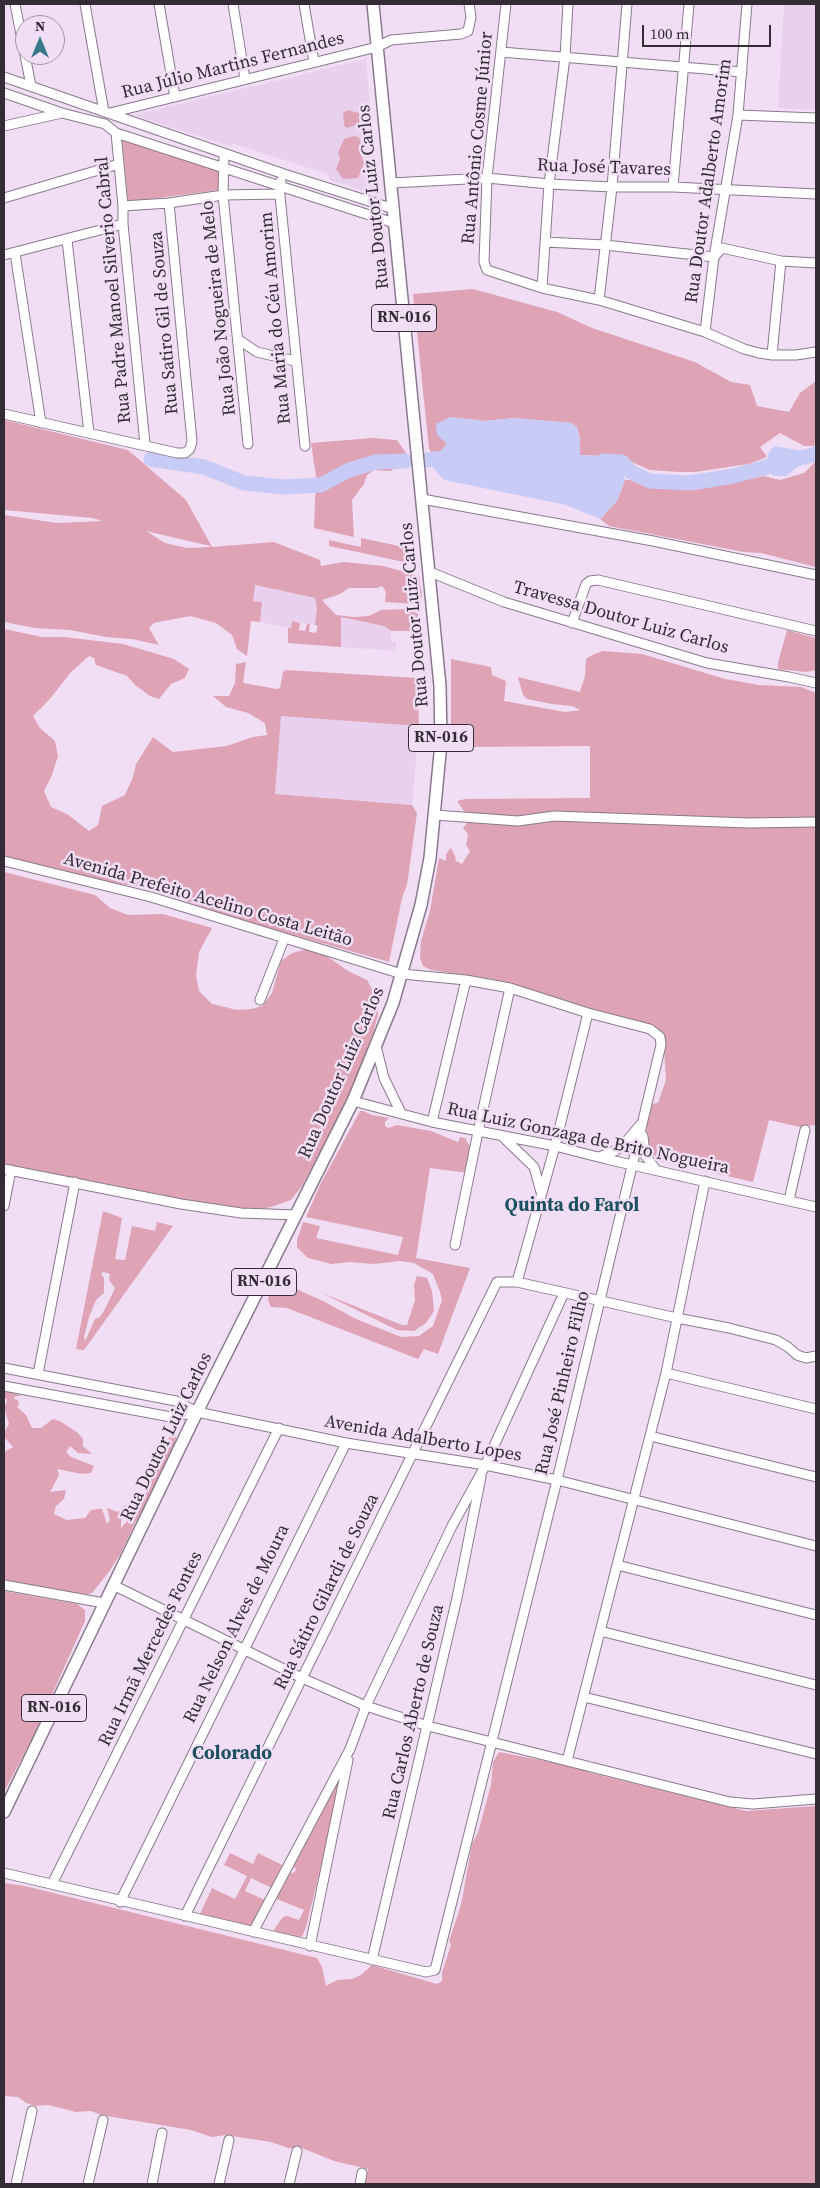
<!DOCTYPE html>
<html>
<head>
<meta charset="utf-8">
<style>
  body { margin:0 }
  #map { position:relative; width:820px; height:2188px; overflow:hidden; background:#f1def5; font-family:"Source Serif 4",serif }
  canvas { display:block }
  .frame { position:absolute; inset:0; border:5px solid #332c35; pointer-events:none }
  .north { position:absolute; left:15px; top:15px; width:50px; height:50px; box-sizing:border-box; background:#f1def5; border:1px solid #a597a8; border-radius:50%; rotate:0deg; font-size:14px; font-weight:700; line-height:20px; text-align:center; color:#332c35 }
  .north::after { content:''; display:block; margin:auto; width:18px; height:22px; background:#39788c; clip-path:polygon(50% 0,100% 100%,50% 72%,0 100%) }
  .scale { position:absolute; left:642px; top:25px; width:129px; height:22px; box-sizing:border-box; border:2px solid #332c35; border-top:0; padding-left:6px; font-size:15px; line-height:18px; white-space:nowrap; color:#332c35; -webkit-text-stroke:4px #f1def5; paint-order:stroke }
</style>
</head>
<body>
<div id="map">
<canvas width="820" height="2188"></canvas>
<div class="frame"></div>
<div class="north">N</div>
<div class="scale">100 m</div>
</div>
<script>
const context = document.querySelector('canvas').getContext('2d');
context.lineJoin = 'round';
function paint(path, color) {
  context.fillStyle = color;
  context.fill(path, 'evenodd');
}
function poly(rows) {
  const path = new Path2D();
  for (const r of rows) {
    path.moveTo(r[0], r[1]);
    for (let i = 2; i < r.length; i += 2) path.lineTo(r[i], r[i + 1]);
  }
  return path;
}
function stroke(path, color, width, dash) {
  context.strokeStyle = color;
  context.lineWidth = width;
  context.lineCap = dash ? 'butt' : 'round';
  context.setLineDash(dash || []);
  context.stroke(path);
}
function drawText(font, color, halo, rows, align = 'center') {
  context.font = font + ' "Source Serif 4",serif';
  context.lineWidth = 5;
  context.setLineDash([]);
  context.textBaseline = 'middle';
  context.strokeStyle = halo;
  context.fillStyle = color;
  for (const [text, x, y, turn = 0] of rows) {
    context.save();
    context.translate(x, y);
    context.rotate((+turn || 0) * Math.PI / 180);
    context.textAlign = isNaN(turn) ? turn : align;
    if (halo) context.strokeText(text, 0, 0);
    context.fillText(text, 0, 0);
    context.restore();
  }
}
paint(poly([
  [784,4,816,4,816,110,778,108],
  [366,59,378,195,330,180,328,174,234,144,229,146,133,115],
  [255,585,315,598,317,607,315,625,292,621,291,628,288,628,260,622,262,602,252,601],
  [340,617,384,626,391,631,391,642,396,642,396,651,341,647],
  [281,715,419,726,412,805,275,794]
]), '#e9d1ee');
paint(poly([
  [348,110,359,113,360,119,359,124,346,128,344,125,343,113],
  [353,136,359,137,361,145,359,150,364,163,358,178,343,179,336,169,340,159,338,153,344,139],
  [122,139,218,170,218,190,128,202],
  [473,289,557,312,592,328,695,362,731,382,750,385,757,406,789,412,800,393,816,381,816,441,814,446,804,446,780,433,760,447,767,457,749,464,695,472,679,472,650,470,620,457,580,455,580,439,577,427,571,423,514,418,485,421,450,417,447,444,435,457,429,449,413,294],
  [4,420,128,450,186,500,212,547,274,542,320,560,321,566,344,562,383,566,419,576,422,596,419,602,415,604,385,602,386,592,382,586,377,588,349,588,340,594,322,600,336,615,354,617,369,616,381,610,408,609,418,614,419,631,391,631,384,626,341,617,341,647,288,643,288,628,291,628,292,621,300,623,299,630,305,631,307,624,310,624,309,632,316,633,318,626,315,625,317,607,315,598,255,585,253,601,262,602,260,622,251,621,247,656,237,649,232,635,216,623,190,616,154,623,149,628,159,645,132,639,106,637,70,630,35,628,4,622,4,515,57,523,103,521,92,518,4,510],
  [146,531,210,546,210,547,187,548,165,543],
  [372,438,397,440,406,453,406,458,391,471,374,470,367,475,364,484,352,500,354,537,314,528,316,476,311,443],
  [816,461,816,567,761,553,744,552,609,526,600,519,617,501,625,480,636,480,658,489,706,488,764,476,780,480,804,473],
  [361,538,408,548,409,563,329,546,329,540,361,547],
  [4,629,42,637,64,637,123,644,174,659,189,669,185,678,171,684,159,699,150,696,135,685,127,676,96,665,94,658,89,656,71,672,49,700,33,716,40,728,55,741,58,756,52,775,44,791,51,807,67,814,89,831,98,825,102,806,125,795,133,777,136,764,153,737,173,752,227,746,253,737,267,735,265,723,248,713,226,707,213,696,229,696,235,683,236,664,246,662,243,683,277,689,280,688,283,672,286,670,417,678,419,726,281,716,275,794,412,805,417,813,407,885,402,898,389,962,237,919,149,888,102,881,4,860],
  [787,630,816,638,816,670,806,672,778,669,778,663],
  [603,651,642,654,725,679,759,685,801,687,816,693,816,819,524,818,475,816,464,811,457,801,465,799,590,798,590,746,464,747,451,744,451,659,491,667,492,675,506,681,504,701,565,712,580,710,572,706,552,704,527,699,523,695,518,677,580,692,585,676,586,659,594,654],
  [554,819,816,824,816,1125,800,1127,769,1120,753,1182,661,1161,650,1153,646,1140,647,1119,652,1104,658,1103,666,1080,663,1034,655,1029,493,979,431,970,423,966,420,958,421,941,430,911,439,858,446,861,446,854,451,848,455,856,456,861,462,864,470,851,466,845,468,834,463,828,468,822],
  [4,872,95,895,110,908,128,915,163,914,212,928,199,952,196,976,199,991,212,1004,237,1010,252,1009,262,1006,272,993,281,961,292,953,308,949,321,952,348,971,367,980,378,1000,378,1015,373,1033,350,1096,302,1186,291,1200,271,1207,250,1211,229,1208,4,1164],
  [360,1111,363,1111,372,1115,389,1118,385,1122,385,1126,388,1128,397,1125,431,1131,458,1142,460,1137,465,1138,471,1148,468,1173,430,1168,416,1258,470,1268,438,1354,424,1349,418,1359,287,1308,271,1307,268,1300,269,1291,272,1286,277,1282,281,1282,323,1301,356,1319,401,1337,419,1336,433,1326,442,1300,440,1292,433,1274,414,1263,400,1261,374,1264,350,1262,331,1264,308,1258,297,1247,297,1240,303,1222,320,1226,316,1238,398,1255,403,1237,306,1217,321,1183],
  [103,1211,122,1218,115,1259,125,1260,132,1226,155,1231,157,1222,173,1226,84,1350,76,1349],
  [103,1272,110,1274,109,1280,115,1288,106,1307,100,1317,95,1319,85,1341,84,1337,89,1317,96,1300,104,1293,104,1278,101,1274],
  [417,1276,427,1278,432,1291,434,1311,426,1323,414,1331,397,1330,322,1293,402,1325,407,1325,415,1300,414,1285],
  [4,1391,21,1395,14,1397,14,1399,18,1400,19,1404,17,1407,26,1415,32,1428,41,1428,53,1419,60,1421,78,1433,83,1439,83,1446,92,1454,78,1453,70,1446,66,1452,71,1457,94,1466,91,1473,82,1474,57,1469,59,1475,50,1492,66,1490,64,1499,56,1506,54,1514,67,1520,85,1518,91,1510,98,1509,102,1509,107,1524,110,1520,107,1508,118,1512,124,1506,130,1505,121,1521,121,1528,130,1518,148,1488,149,1476,153,1474,168,1439,175,1432,176,1438,174,1449,153,1496,135,1523,121,1553,108,1573,92,1593,86,1595,4,1580,4,1452,13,1447,4,1437,4,1433,9,1424,4,1408,7,1401,6,1398,4,1400],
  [4,1591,77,1604,85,1610,85,1621,33,1737,4,1792],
  [499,1752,576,1767,591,1773,746,1811,816,1806,816,2184,365,2184,368,2169,334,2161,302,2148,288,2148,271,2142,226,2135,212,2137,191,2130,101,2115,91,2111,76,2112,49,2105,35,2106,26,2103,18,2097,4,2096,4,1883,25,1886,317,1958,322,1967,326,1986,337,1980,352,1979,361,1975,372,1965,437,1984,442,1981,442,1972,451,1945,449,1941,461,1905,472,1844,478,1833,491,1785,493,1762],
  [337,1778,338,1798,306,1927,303,1935,298,1938,292,1938,291,1935,274,1931,275,1928,283,1917,287,1916,299,1920,304,1910,277,1899,277,1895,288,1874,295,1872,296,1869,291,1865],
  [230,1853,253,1864,258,1853,282,1865,272,1888,251,1878,245,1891,265,1900,251,1926,202,1916,200,1914,212,1888,235,1899,247,1876,224,1865]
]), '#dea3b4');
paint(poly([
  [450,417,485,421,514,418,571,423,577,427,580,439,580,455,620,457,625,480,617,501,600,519,566,505,444,480,434,469,434,458,447,444,437,435,436,424],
  [774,446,803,451,807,460,786,476,773,476,767,462,769,452]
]), '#c7cbf6');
stroke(poly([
  [151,459,204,467,244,483,284,487,321,485,349,470,376,462,405,461],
  [427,460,453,457],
  [603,461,622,462,631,472,650,481,690,483,733,476,816,454]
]), '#c7cbf6', 15);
const minor = poly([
  [15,4,31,86],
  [85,4,104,112],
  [159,4,175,97],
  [233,4,245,79],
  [304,4,314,62],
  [506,4,487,178,484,262,487,270,542,288,599,300,705,332,744,349,759,353,772,355,796,355,816,352],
  [501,52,742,72],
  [4,77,284,174,394,209],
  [4,93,62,113,105,124,116,133,394,223],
  [110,113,377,47,391,40,461,34,468,31,471,17,469,4],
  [738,115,816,118],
  [4,126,62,113],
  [116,133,123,206,123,224,145,444],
  [224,154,223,195,248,444],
  [281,181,279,186,305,446],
  [391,183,487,178,549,184,612,187,673,187,816,194],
  [673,187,689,4],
  [4,198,119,164],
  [123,206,169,203,223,195,280,194],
  [67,240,89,433],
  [545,242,605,245,714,257,722,248,781,261,816,263],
  [15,253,41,423],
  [4,255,123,224],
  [542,288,549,184,565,57,568,4],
  [599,300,612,187,627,4],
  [705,332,714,257,738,115,747,4],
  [239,340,257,352,295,361],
  [772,355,781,261],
  [4,414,177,453,185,453,190,449,192,441,169,203],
  [422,499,653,541,816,575],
  [430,572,504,602,707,663,789,677,816,683],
  [572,623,586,584,590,581,598,580,816,631],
  [435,815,518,821,554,816,749,823,816,822],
  [4,861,151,897,402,974,466,980,510,988,588,1013,650,1029,660,1037,661,1045,557,1480,435,1970,426,1972,4,1873],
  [260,1000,284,939],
  [376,1046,384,1078,401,1113],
  [353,1101,432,1122,555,1146,606,1159,816,1207],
  [432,1122,466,980],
  [643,1136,645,1155,656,1170],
  [503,1137,534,1167,541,1192],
  [599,1157,615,1151,625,1143,641,1124],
  [4,1169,181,1204,241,1213,297,1215],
  [789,1200,805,1130],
  [4,1206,11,1170],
  [455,1245,478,1132,510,988],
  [517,1282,555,1146,588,1013],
  [4,1368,176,1401,197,1412,346,1443,485,1465,557,1480,816,1546],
  [666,1373,816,1409],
  [38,1374,75,1182],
  [4,1386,171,1417,197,1412],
  [650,1436,816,1477],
  [617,1565,816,1615],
  [4,1585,104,1603],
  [113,1585,302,1678,366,1706,428,1726,730,1802,753,1804,816,1799],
  [600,1631,816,1685],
  [584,1697,816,1754],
  [567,1761,666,1373,705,1181],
  [52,1884,279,1428],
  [120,1902,346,1443],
  [185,1916,497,1282,517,1282,677,1318,729,1328,776,1340,788,1347,797,1355,806,1358,816,1356],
  [253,1932,350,1749,366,1706,452,1526,483,1470,564,1293],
  [310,1946,348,1760],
  [372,1960,457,1598,481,1477],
  [16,2184,32,2111],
  [88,2184,103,2120],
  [152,2184,162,2133],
  [219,2184,229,2140],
  [289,2184,297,2151],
  [360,2184,362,2173]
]);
const major = poly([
  [4,1812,197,1412,353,1101,393,1003,421,905,430,858,441,743,440,686,373,4]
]);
stroke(minor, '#8a798e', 11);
stroke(major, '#8a798e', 14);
stroke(minor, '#fff', 9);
stroke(major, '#fff', 11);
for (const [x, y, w] of [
  [404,318,65],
  [441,738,65],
  [264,1282,65],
  [54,1708,65]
]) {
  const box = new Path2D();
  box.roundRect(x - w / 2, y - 13.5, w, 27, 4);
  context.fillStyle = '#f1def5';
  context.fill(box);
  stroke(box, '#332c35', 1);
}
drawText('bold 16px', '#332c35', null, [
  ["RN-016",404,318],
  ["RN-016",441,738],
  ["RN-016",264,1282],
  ["RN-016",54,1708]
]);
drawText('18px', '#332c35', '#f1def5', [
  ["Rua Júlio Martins Fernandes",233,66,-14],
  ["Rua Antônio Cosme Júnior",478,138,-85],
  ["Rua José Tavares",604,168,2],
  ["Rua Doutor Adalberto Amorim",709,181,-82],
  ["Rua Doutor Luiz Carlos",374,197,-96],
  ["Rua Padre Manoel Silverio Cabral",114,290,-95],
  ["Rua João Nogueira de Melo",219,308,-96],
  ["Rua Maria do Céu Amorim",276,318,-95],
  ["Rua Satiro Gil de Souza",165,323,-95],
  ["Rua Doutor Luiz Carlos",415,615,-95],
  ["Travessa Doutor Luiz Carlos",621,618,16],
  ["Avenida Prefeito Acelino Costa Leitão",208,900,16],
  ["Rua Doutor Luiz Carlos",342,1073,-66],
  ["Rua Luiz Gonzaga de Brito Nogueira",588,1139,12],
  ["Rua José Pinheiro Filho",563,1383,-77],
  ["Rua Doutor Luiz Carlos",167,1437,-64],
  ["Avenida Adalberto Lopes",423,1439,10],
  ["Rua Sátiro Gilardi de Souza",327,1592,-64],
  ["Rua Nelson Alves de Moura",237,1624,-64],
  ["Rua Irmã Mercedes Fontes",151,1649,-64],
  ["Rua Carlos Aberto de Souza",414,1712,-77]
]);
drawText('bold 19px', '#1d5161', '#f1def5', [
  ["Quinta do Farol",572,1206],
  ["Colorado",232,1754]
]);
</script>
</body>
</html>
